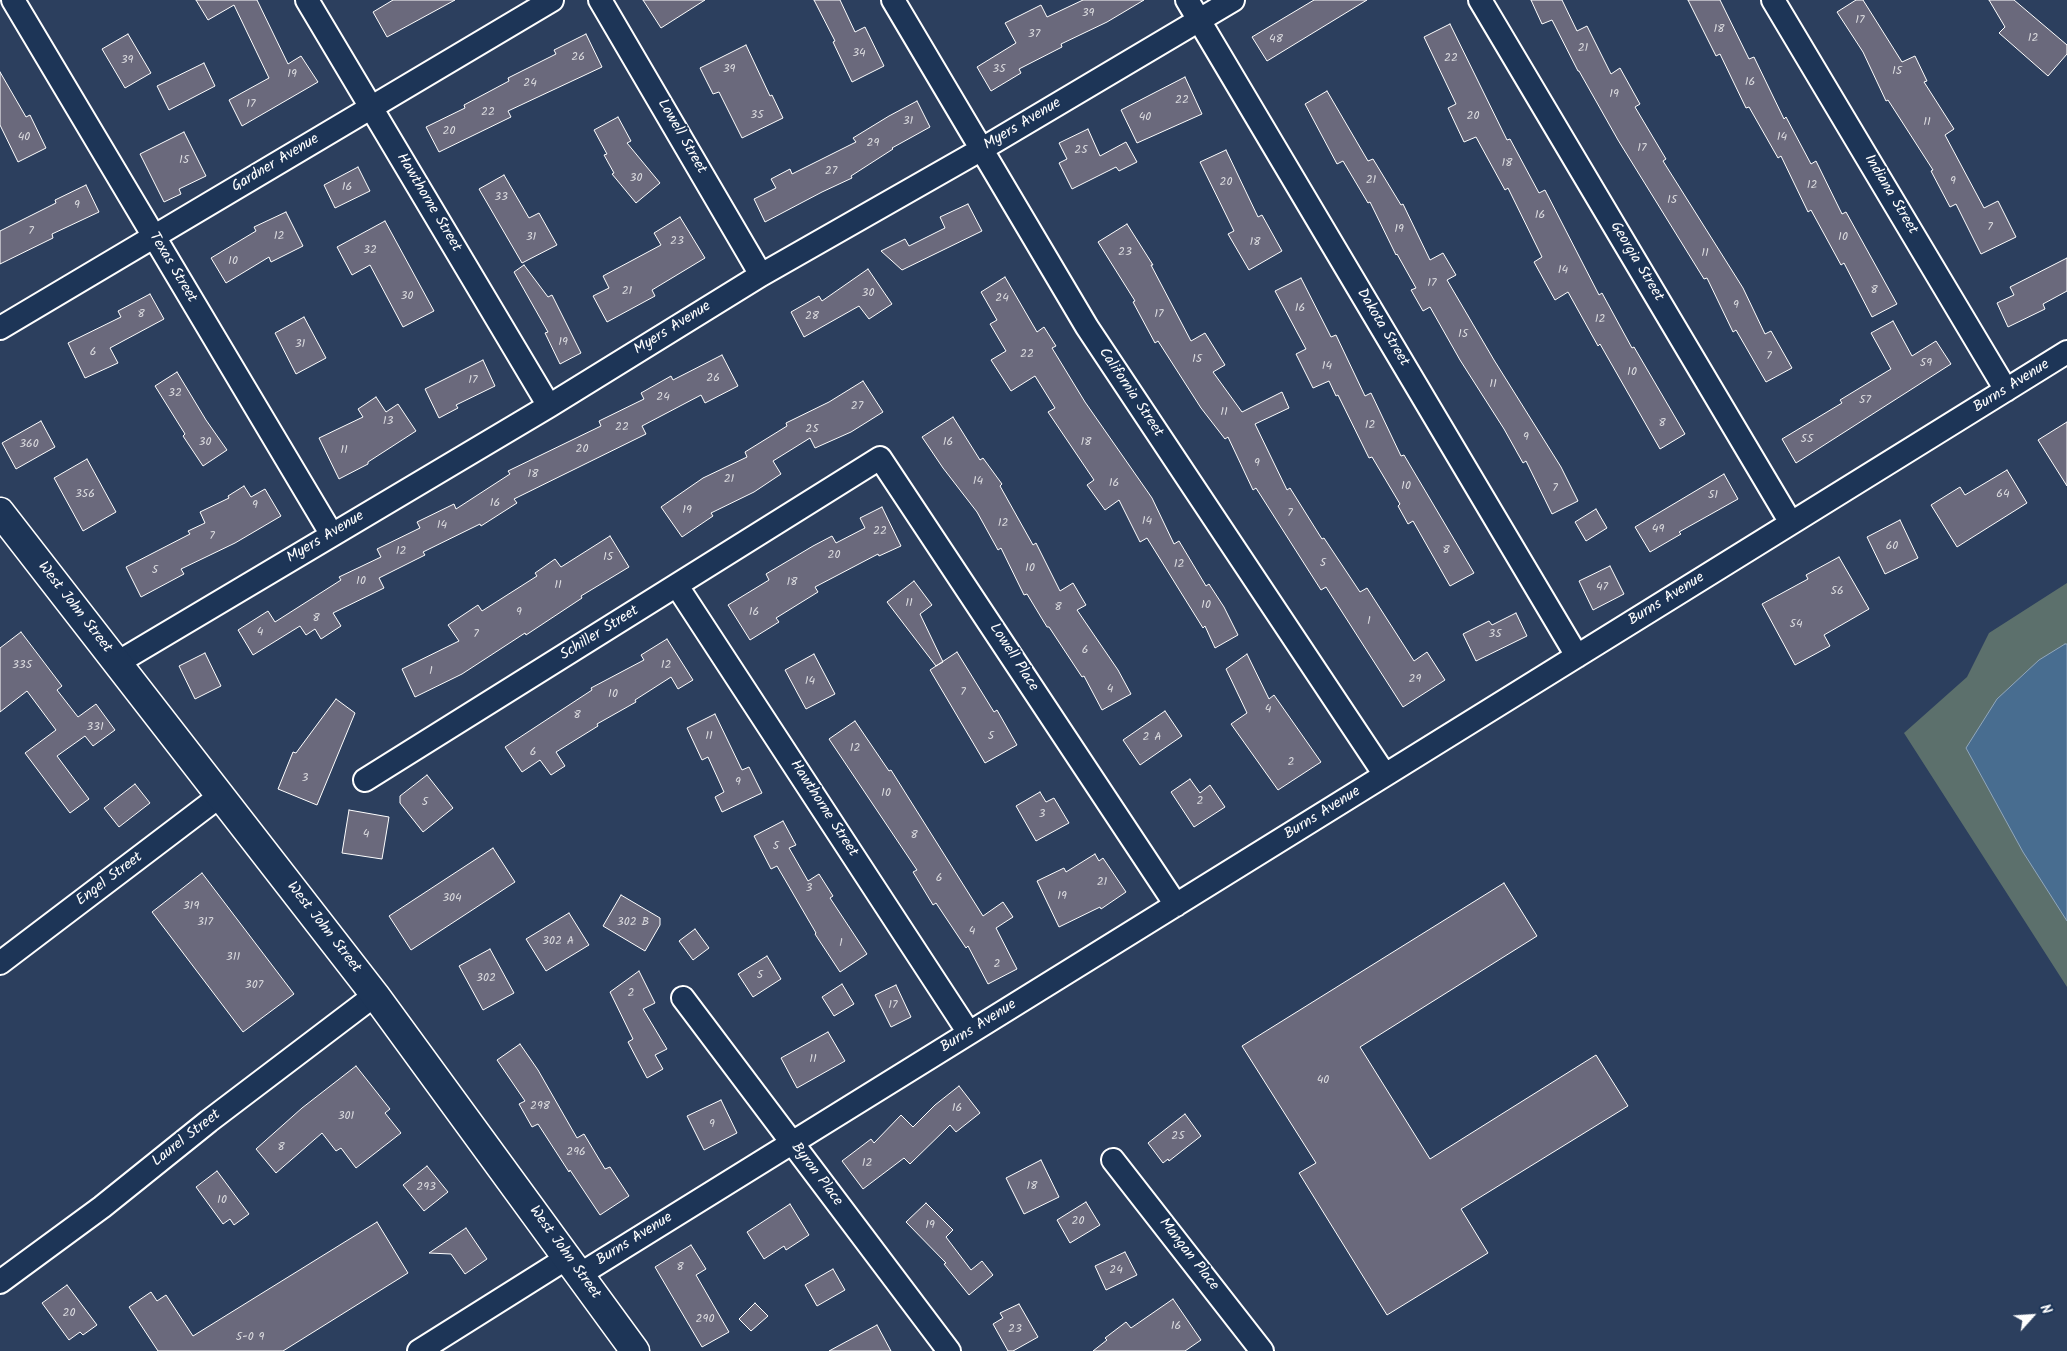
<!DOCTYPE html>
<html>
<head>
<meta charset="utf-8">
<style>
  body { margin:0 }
  #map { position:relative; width:2067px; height:1351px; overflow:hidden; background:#2c3f5e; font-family:Kalam,sans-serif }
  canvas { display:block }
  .north { position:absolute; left:2007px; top:1291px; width:50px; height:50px; -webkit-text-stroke:4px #1d3557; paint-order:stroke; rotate:64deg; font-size:14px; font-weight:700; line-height:20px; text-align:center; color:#fff }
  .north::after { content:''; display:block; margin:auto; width:18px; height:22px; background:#fff; clip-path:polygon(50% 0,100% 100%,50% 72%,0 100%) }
</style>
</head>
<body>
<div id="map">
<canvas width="2067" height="1351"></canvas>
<div class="north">N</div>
</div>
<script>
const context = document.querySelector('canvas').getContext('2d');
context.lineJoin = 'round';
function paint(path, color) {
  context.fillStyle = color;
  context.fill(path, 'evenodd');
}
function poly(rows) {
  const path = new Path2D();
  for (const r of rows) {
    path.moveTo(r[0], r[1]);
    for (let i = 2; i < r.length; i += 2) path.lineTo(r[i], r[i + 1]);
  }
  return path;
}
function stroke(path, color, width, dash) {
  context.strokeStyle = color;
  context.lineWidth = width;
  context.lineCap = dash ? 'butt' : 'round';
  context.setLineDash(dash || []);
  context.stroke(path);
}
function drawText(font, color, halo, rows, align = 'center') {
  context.font = font + ' Kalam,sans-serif';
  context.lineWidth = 4;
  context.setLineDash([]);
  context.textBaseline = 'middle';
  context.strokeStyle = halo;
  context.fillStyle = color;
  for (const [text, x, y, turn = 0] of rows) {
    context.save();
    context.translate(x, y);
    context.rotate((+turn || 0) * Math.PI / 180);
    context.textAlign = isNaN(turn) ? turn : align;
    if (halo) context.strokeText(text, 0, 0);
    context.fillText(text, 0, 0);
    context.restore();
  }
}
paint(poly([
  [2067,583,2067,987,1904,733,1967,677,1989,633]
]), '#5c706c');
const water = poly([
  [2065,644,2067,644,2067,921,2023,852,1966,748,1997,699,2039,660,2065,644]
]);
paint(water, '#486d90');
stroke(water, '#91a7bc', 1);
const building = poly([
  [196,0,257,0,288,64,301,56,318,82,242,126,229,100,269,78,234,5,208,20,196,0],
  [393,0,455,0,387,37,373,12,393,0],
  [643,0,705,0,661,28,643,0],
  [814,0,840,0,855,32,865,27,884,66,852,82,833,42,835,41,814,0],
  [1083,0,1144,0,1107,22,1061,44,1062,47,1019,69,1021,73,991,91,977,67,1016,43,1005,23,1041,5,1047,17,1083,0],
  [1314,0,1367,0,1267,61,1252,37,1314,0],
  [1531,0,1562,0,1577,31,1587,26,1611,74,1620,68,1640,104,1635,107,1666,159,1663,161,1743,288,1765,334,1771,331,1792,368,1766,382,1736,330,1733,332,1707,278,1704,279,1618,140,1579,71,1578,71,1552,20,1542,24,1531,0],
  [1688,0,1720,0,1749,59,1754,57,1784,119,1786,117,1811,164,1816,161,1842,214,1846,212,1897,304,1872,317,1844,263,1841,265,1811,210,1808,212,1781,156,1778,158,1749,107,1746,108,1720,54,1716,56,1688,0],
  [1856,0,1863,0,1902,62,1915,56,1927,81,1924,82,1954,129,1945,135,1984,208,1998,201,2016,237,1981,254,1956,204,1950,207,1931,171,1933,170,1888,100,1886,101,1863,52,1837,12,1856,0],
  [1989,0,2014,0,2067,45,2067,54,2048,76,1999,33,2005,27,1989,0],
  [1450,24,1507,140,1510,139,1539,193,1545,190,1599,295,1602,293,1632,348,1634,347,1685,434,1660,449,1600,344,1598,346,1568,292,1555,300,1534,262,1542,257,1508,188,1505,190,1476,137,1464,142,1448,108,1456,104,1424,37,1450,24],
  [128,34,151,73,125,88,102,49,128,34],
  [586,34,602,67,508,111,511,117,439,152,426,127,465,108,464,105,509,81,508,78,556,54,554,50,586,34],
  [746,45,770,96,772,95,783,118,742,138,719,92,713,94,700,68,746,45],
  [204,63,215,86,169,110,157,86,204,63],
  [0,72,26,117,30,115,46,148,18,162,0,125,0,72],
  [1185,77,1202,114,1137,143,1121,110,1185,77],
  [1327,91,1368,161,1373,159,1401,205,1403,204,1430,260,1443,253,1456,275,1447,280,1494,360,1561,467,1578,501,1552,514,1526,461,1523,463,1504,429,1460,360,1430,307,1423,311,1411,290,1416,288,1397,254,1396,255,1370,202,1368,203,1343,161,1337,164,1305,104,1327,91],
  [917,101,930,127,892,148,893,149,851,176,852,178,822,192,765,222,754,199,776,188,771,179,790,169,792,174,856,142,853,138,889,116,917,101],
  [618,117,631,141,627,143,660,183,636,203,612,174,614,173,604,155,607,154,594,130,618,117],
  [1088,129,1100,156,1126,142,1137,162,1119,171,1116,167,1072,189,1059,163,1067,159,1059,143,1088,129],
  [184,132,206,176,179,189,181,194,164,202,140,154,184,132],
  [1226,150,1258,217,1262,215,1282,251,1249,270,1228,234,1234,231,1200,162,1226,150],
  [358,167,370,191,335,208,324,185,358,167],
  [504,175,529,218,539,213,557,245,522,263,479,189,504,175],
  [86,185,99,212,52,234,53,238,0,264,0,231,56,203,55,200,86,185],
  [968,204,982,231,902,270,881,251,905,239,909,246,945,228,940,217,968,204],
  [286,212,303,246,271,262,269,257,226,283,211,258,256,231,254,227,286,212],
  [680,217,705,258,652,290,655,296,607,322,593,296,609,288,603,276,661,245,654,233,680,217],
  [385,221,434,311,403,327,370,265,352,275,337,247,385,221],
  [1127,224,1153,265,1151,265,1191,341,1205,333,1225,365,1213,372,1242,412,1282,392,1289,408,1255,424,1287,490,1290,488,1322,539,1324,538,1360,592,1367,588,1414,661,1427,652,1445,680,1403,707,1326,587,1321,590,1256,488,1253,490,1228,437,1225,439,1201,408,1158,341,1155,343,1133,302,1135,301,1098,242,1127,224],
  [2067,258,2067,291,2043,304,2045,309,2008,327,1997,303,2014,295,2010,287,2067,258],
  [524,265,548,297,552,295,581,353,560,364,545,333,548,332,514,272,524,265],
  [868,269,892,304,869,319,859,306,804,337,791,312,819,296,822,301,868,269],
  [1005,277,1037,332,1044,327,1056,346,1052,348,1085,402,1152,498,1174,544,1179,541,1206,586,1209,584,1224,607,1238,635,1215,648,1205,626,1203,628,1147,538,1140,542,1119,500,1105,510,1087,485,1094,480,1048,412,1055,408,1035,376,1011,391,991,360,1006,351,990,324,997,320,981,292,1005,277],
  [1301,278,1331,337,1336,335,1365,396,1371,393,1401,456,1404,455,1474,573,1450,586,1413,521,1408,524,1398,506,1400,504,1372,457,1369,458,1338,395,1336,396,1329,381,1313,388,1296,354,1306,349,1275,291,1301,278],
  [150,294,164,319,110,348,118,363,85,378,68,343,121,317,118,311,150,294],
  [304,317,326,358,296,374,275,333,304,317],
  [1893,321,1912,356,1936,341,1951,364,1796,463,1782,439,1842,403,1840,400,1891,369,1871,333,1893,321],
  [722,355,738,386,705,403,701,395,642,426,646,434,514,499,517,503,481,526,480,524,423,552,425,555,379,578,384,588,333,613,341,626,321,639,315,629,306,635,300,626,253,655,238,630,268,611,275,622,341,580,339,577,381,557,377,549,420,528,417,522,454,504,456,509,510,474,508,471,601,426,599,421,644,399,641,393,671,376,673,380,722,355],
  [483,360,495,386,456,405,458,408,439,418,425,389,483,360],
  [177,372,206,420,227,450,203,466,183,436,185,434,155,386,177,372],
  [863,381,883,412,851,432,815,448,810,438,773,461,781,474,754,492,711,513,713,516,682,537,661,507,703,478,747,457,745,452,787,426,786,423,829,402,863,381],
  [376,397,386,412,398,404,416,431,368,462,368,464,339,479,319,438,363,417,358,409,376,397],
  [953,417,980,460,983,458,1002,484,1000,486,1033,545,1036,543,1060,591,1073,583,1086,605,1077,610,1118,670,1131,694,1102,710,1084,676,1082,677,1049,627,1047,627,1027,594,1024,595,1001,548,998,550,977,512,943,468,922,437,953,417],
  [41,421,55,447,16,469,2,443,41,421],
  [2067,422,2067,486,2038,440,2067,422],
  [87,459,116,512,83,531,54,478,87,459],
  [2007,470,2027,503,1957,547,1931,505,1960,487,1965,495,2007,470],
  [1724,474,1738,499,1679,532,1681,534,1650,552,1635,527,1724,474],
  [244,486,251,497,265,489,281,516,235,543,181,569,184,574,141,597,126,567,190,534,188,531,205,523,200,512,229,498,228,496,244,486],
  [882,507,901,546,879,556,878,554,815,587,818,592,776,618,779,622,750,640,728,605,769,580,766,574,813,546,832,536,836,543,865,528,860,518,882,507],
  [1596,509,1607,528,1586,541,1575,522,1596,509],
  [1900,520,1918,558,1885,574,1867,537,1900,520],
  [610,536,629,567,581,596,582,598,526,635,525,633,462,674,415,697,402,669,459,641,448,625,478,605,482,611,537,576,535,573,555,559,561,567,610,536],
  [1839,557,1869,609,1824,635,1830,646,1795,665,1762,604,1808,579,1806,575,1839,557],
  [1610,566,1624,594,1593,610,1579,581,1610,566],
  [914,581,932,605,920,614,943,662,936,666,887,602,914,581],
  [1516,613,1527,636,1476,661,1463,634,1489,621,1492,625,1516,613],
  [21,632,62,686,57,690,78,717,96,704,115,730,93,746,85,736,57,756,89,799,70,813,25,753,56,730,27,691,0,712,0,648,21,632],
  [667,639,693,680,678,689,671,677,635,700,636,702,597,724,598,726,556,752,565,766,551,775,540,760,522,772,505,747,592,690,591,688,644,660,641,655,667,639],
  [957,652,994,712,997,710,1017,745,985,763,930,670,957,652],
  [205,653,221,686,195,699,179,666,205,653],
  [814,654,835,694,806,709,785,670,814,654],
  [1247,654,1269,699,1274,695,1321,762,1278,790,1231,724,1247,713,1226,669,1247,654],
  [336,699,355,713,317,805,278,789,293,752,296,753,336,699],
  [1165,711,1182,736,1140,765,1123,740,1165,711],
  [715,714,742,770,749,767,762,793,722,812,715,797,724,792,708,757,702,760,687,728,715,714],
  [855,721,889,771,891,770,983,916,1003,902,1013,917,996,928,1017,969,988,984,968,946,966,948,936,903,933,905,913,872,917,870,829,739,855,721],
  [427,775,453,808,423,832,400,803,400,796,427,775],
  [1190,779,1200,793,1210,785,1225,807,1194,827,1171,792,1190,779],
  [135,784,150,803,119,827,104,808,135,784],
  [1040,792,1046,802,1054,798,1069,823,1036,841,1016,806,1040,792],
  [349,810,389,817,382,859,342,853,349,810],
  [783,821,796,845,789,848,808,881,819,874,833,896,830,898,867,954,840,972,815,934,816,933,777,866,771,869,754,836,783,821],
  [493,848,515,882,411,950,389,916,493,848],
  [1095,854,1099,861,1103,858,1126,892,1101,909,1100,907,1059,927,1037,881,1064,868,1066,872,1095,854],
  [202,873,294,994,243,1032,152,912,202,873],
  [1504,883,1537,936,1360,1047,1430,1159,1596,1055,1628,1106,1461,1209,1488,1253,1387,1315,1299,1173,1316,1163,1242,1046,1504,883],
  [621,895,660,918,660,925,645,951,603,926,621,895],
  [569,913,589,945,546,971,526,939,569,913],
  [695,929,709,948,693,960,679,941,695,929],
  [490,949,514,993,483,1010,459,966,490,949],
  [767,956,781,979,753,997,738,974,767,956],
  [639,971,655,1003,643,1009,667,1049,655,1055,663,1069,647,1078,628,1042,633,1039,610,992,639,971],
  [842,984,854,1004,834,1016,822,997,842,984],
  [896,985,911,1017,891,1027,875,995,896,985],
  [828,1032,845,1061,797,1088,781,1058,828,1032],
  [520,1044,538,1070,577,1138,584,1134,605,1169,610,1167,629,1196,600,1215,570,1170,569,1172,538,1124,532,1127,519,1104,525,1101,497,1060,520,1044],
  [356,1066,390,1109,385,1113,401,1133,356,1168,341,1148,336,1151,322,1133,276,1173,256,1149,302,1108,356,1066],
  [959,1086,980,1113,956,1132,950,1125,910,1164,904,1158,863,1189,842,1161,871,1139,874,1143,901,1115,913,1127,935,1105,959,1086],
  [721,1100,737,1133,704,1150,687,1116,721,1100],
  [1185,1114,1201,1136,1169,1161,1168,1159,1163,1163,1148,1143,1185,1114],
  [1041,1160,1059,1197,1024,1214,1006,1178,1041,1160],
  [427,1166,448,1192,424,1211,403,1185,427,1166],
  [217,1171,249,1214,234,1225,230,1219,223,1224,196,1187,217,1171],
  [1086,1202,1100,1225,1070,1243,1057,1220,1086,1202],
  [926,1203,953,1230,946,1237,971,1270,982,1261,993,1275,969,1295,944,1264,946,1263,906,1222,926,1203],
  [790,1204,809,1235,786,1250,784,1246,764,1259,747,1232,790,1204],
  [377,1222,408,1273,283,1351,158,1351,129,1307,151,1292,157,1301,166,1295,193,1336,377,1222],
  [466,1228,487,1259,465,1274,451,1254,429,1253,466,1228],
  [691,1245,706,1269,696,1275,729,1332,702,1347,655,1267,691,1245],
  [1125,1252,1137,1275,1106,1290,1095,1266,1125,1252],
  [833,1269,845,1290,817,1306,805,1285,833,1269],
  [67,1285,97,1325,83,1335,80,1332,69,1340,42,1303,67,1285],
  [1173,1299,1201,1340,1185,1351,1093,1351,1107,1340,1105,1338,1126,1322,1131,1328,1173,1299],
  [755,1303,768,1316,751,1331,739,1319,755,1303],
  [1019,1304,1038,1337,1013,1351,1008,1351,993,1324,1003,1318,1000,1313,1019,1304],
  [877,1325,891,1351,829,1351,877,1325]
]);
paint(building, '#6a697c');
stroke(building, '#fff', 1);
const minor = poly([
  [13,0,332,535],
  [307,0,549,406],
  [600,0,761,275],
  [893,0,1087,327,1385,775],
  [1187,0,1577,656],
  [1480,0,1791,523],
  [1773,0,2006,390],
  [0,328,552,0],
  [677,586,969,1033],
  [117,663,549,406,761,275,982,149,1233,0],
  [365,780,880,458,1176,905],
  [0,963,220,796],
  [683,998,949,1351],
  [1113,1160,1262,1351],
  [579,1275,2067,352],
  [0,1282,102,1207,209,1121,375,995],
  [419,1351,567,1258]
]);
const secondary = poly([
  [0,512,375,995,635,1351]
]);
stroke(minor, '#fff', 26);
stroke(secondary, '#fff', 31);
stroke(minor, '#1d3557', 22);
stroke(secondary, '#1d3557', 28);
drawText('12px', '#dadade', null, [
  ["39",1088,14],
  ["17",1860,21],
  ["18",1719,30],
  ["37",1034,35],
  ["12",2033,39],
  ["48",1276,40],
  ["21",1583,49],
  ["34",859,54],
  ["26",578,58],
  ["22",1451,59],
  ["39",127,61],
  ["39",729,70],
  ["35",999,70],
  ["15",1897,72],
  ["19",292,75],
  ["16",1750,83],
  ["24",530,84],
  ["19",1614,95],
  ["22",1182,101],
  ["17",251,105],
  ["22",488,113],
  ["35",757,116],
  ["20",1473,117],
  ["40",1145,118],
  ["31",908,122],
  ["11",1927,123],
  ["20",449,132],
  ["40",24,138],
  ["14",1782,138],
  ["29",873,144],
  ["17",1642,149],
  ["25",1081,151],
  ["15",184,161],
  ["18",1507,164],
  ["27",831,172],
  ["30",636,179],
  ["21",1371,181],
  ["9",1953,182],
  ["20",1226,183],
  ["12",1812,186],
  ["16",347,188],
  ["33",501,198],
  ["15",1672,201],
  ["9",77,206],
  ["16",1540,216],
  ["7",1990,228],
  ["19",1399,230],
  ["7",31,232],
  ["12",279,237],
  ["31",531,238],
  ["10",1843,238],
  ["23",677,242],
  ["18",1255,243],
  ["32",370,251],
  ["23",1125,253],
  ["11",1705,254],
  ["10",233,262],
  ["14",1563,271],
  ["17",1432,284],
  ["8",1874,291],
  ["21",627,292],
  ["30",868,294],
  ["30",407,297],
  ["24",1002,299],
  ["9",1736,306],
  ["16",1300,309],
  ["8",141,315],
  ["17",1159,315],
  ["28",812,317],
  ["12",1600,320],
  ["15",1463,335],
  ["19",563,343],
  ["31",300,345],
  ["6",93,353],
  ["22",1027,355],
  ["7",1769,357],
  ["15",1197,360],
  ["59",1926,364],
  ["14",1327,367],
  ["10",1632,373],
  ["26",713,379],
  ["17",473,381],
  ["11",1493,385],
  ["32",175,394],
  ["24",663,398],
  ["57",1865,401],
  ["27",857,407],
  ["11",1224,413],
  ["13",388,422],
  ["8",1662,424],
  ["12",1370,426],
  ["22",622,428],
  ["25",812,430],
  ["9",1526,438],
  ["55",1807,440],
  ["30",205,443],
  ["16",948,443],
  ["18",1086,443],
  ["360",29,445],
  ["20",582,450],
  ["11",344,451],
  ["9",1257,464],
  ["18",533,475],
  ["21",729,480],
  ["14",978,482],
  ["16",1114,484],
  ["10",1406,487],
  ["7",1555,489],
  ["356",85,495],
  ["64",2003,495],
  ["51",1713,496],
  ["16",495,504],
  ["9",255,506],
  ["19",687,511],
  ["7",1290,514],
  ["14",1147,522],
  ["12",1003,524],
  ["14",442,526],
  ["49",1658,530],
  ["22",880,532],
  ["7",212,537],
  ["60",1892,547],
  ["8",1446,551],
  ["12",401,552],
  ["20",834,556],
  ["15",608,558],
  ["5",1323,564],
  ["12",1179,565],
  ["10",1030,569],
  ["5",155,571],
  ["10",361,582],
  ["18",792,583],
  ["11",558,586],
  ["47",1602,588],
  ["56",1837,592],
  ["11",909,604],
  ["10",1206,606],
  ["8",1058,608],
  ["9",519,613],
  ["16",754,613],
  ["8",316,619],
  ["1",1369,622],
  ["54",1796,625],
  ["4",260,633],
  ["7",476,635],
  ["35",1495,635],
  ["6",1085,651],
  ["335",22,666],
  ["12",666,666],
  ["1",431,672],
  ["29",1415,680],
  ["14",810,682],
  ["4",1110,690],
  ["7",963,693],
  ["10",613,695],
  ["4",1268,710],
  ["8",577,716],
  ["331",95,728],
  ["11",709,737],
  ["5",991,737],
  ["2 A",1152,738],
  ["12",855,749],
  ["6",533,753],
  ["2",1291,763],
  ["3",305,779],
  ["9",738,783],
  ["10",886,794],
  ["2",1200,802],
  ["5",425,803],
  ["3",1042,815],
  ["4",366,835],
  ["8",914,836],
  ["5",776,847],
  ["6",939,879],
  ["21",1102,883],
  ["3",809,889],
  ["19",1062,897],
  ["304",452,899],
  ["319",191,907],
  ["317",205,923],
  ["302 B",633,923],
  ["4",972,932],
  ["302 A",558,942],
  ["1",841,944],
  ["311",233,958],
  ["2",997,965],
  ["5",760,976],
  ["302",486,979],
  ["307",254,986],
  ["2",631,994],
  ["17",893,1006],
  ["11",813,1060],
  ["40",1323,1081],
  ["298",540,1107],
  ["16",957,1109],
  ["301",346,1117],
  ["9",712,1125],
  ["25",1178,1137],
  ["8",281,1148],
  ["296",576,1153],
  ["12",867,1164],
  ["18",1032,1187],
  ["293",426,1188],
  ["10",222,1201],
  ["20",1078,1222],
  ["19",930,1226],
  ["8",680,1268],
  ["24",1116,1271],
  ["20",69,1314],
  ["290",705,1320],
  ["16",1176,1327],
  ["23",1015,1330],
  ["5-0 9",250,1338]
]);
drawText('15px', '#fff', '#1d3557', [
  ["Myers Avenue",1023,125,-31],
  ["Lowell Street",681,137,60],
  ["Gardner Avenue",276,164,-31],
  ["Indiana Street",1890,195,59],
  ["Hawthorne Street",428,203,59],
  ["Georgia Street",1636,262,59],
  ["Texas Street",172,268,59],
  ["Dakota Street",1382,328,59],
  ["Myers Avenue",673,329,-32],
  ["Burns Avenue",2012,387,-32],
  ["California Street",1130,393,56],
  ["Myers Avenue",326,538,-31],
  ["Burns Avenue",1667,600,-32],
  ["West John Street",74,608,52],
  ["Schiller Street",600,634,-32],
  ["Lowell Place",1013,658,57],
  ["Hawthorne Street",823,809,57],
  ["Burns Avenue",1323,814,-32],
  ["Engel Street",110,880,-37],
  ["West John Street",323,928,52],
  ["Burns Avenue",979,1027,-32],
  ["Laurel Street",187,1139,-38],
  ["Byron Place",816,1175,53],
  ["Burns Avenue",635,1240,-32],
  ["West John Street",564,1253,54],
  ["Mangan Place",1188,1255,52]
]);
</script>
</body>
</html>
